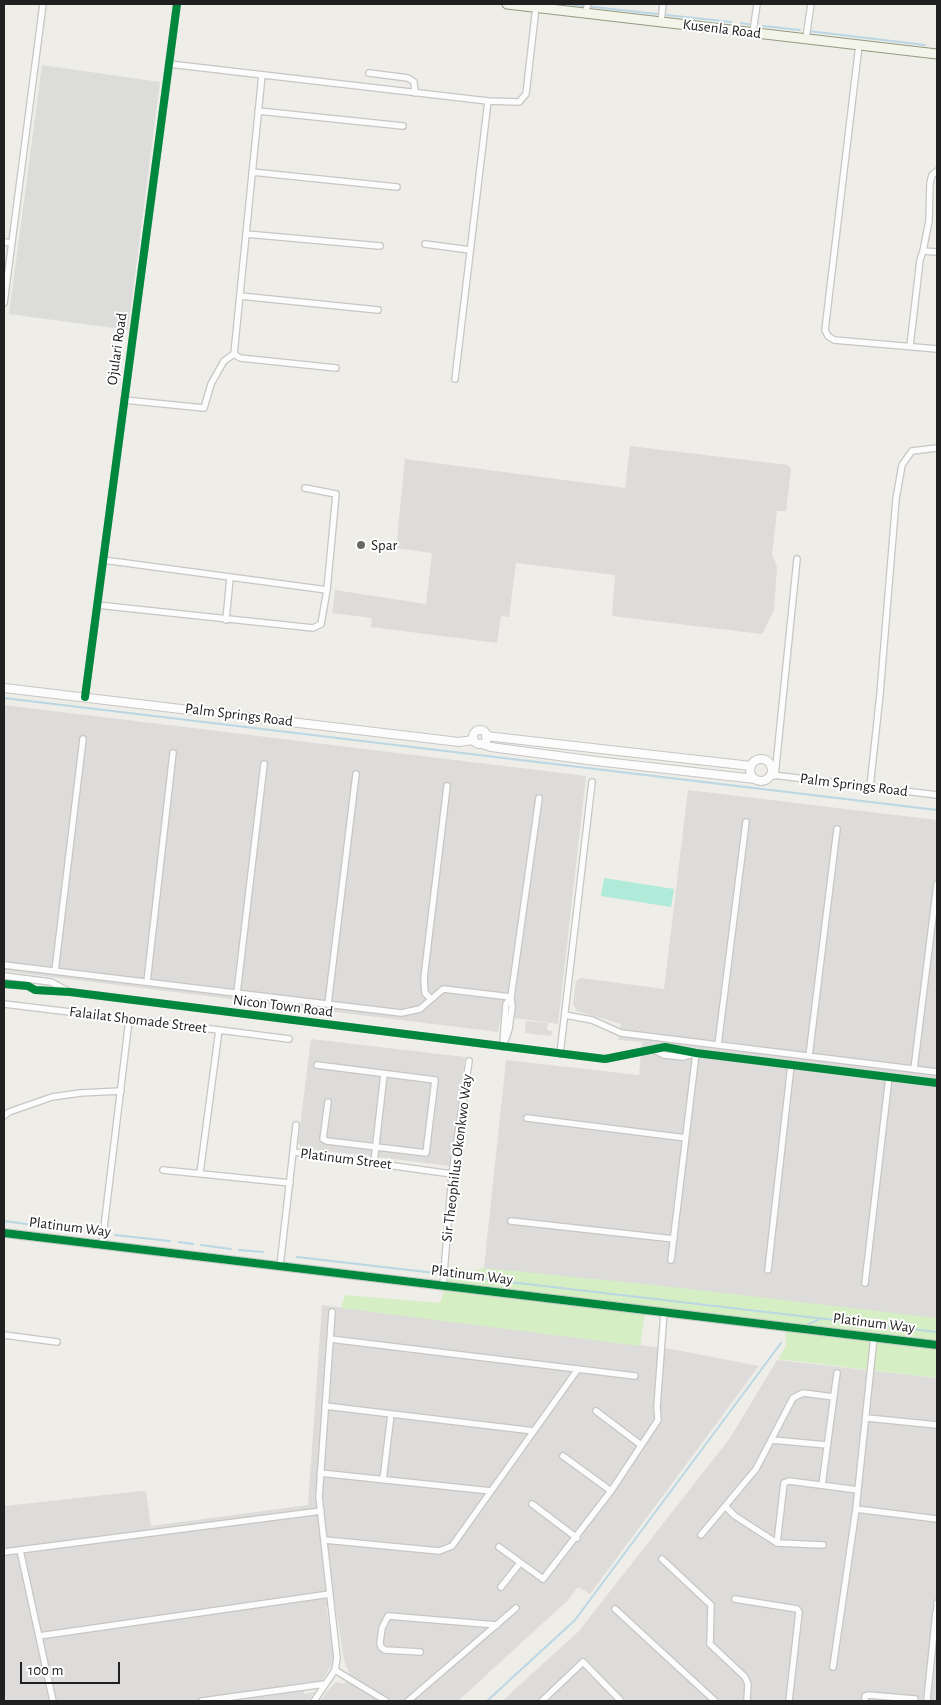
<!DOCTYPE html>
<html>
<head>
<meta charset="utf-8">
<style>
  body { margin:0 }
  #map { position:relative; width:941px; height:1705px; overflow:hidden; background:#eeede8; font-family:"Alegreya Sans",sans-serif }
  canvas { display:block }
  .frame { position:absolute; inset:0; border:5px solid #202020; pointer-events:none }
  .scale { position:absolute; left:20px; top:1662px; width:100px; height:22px; box-sizing:border-box; border:2px solid #202020; border-top:0; padding-left:6px; font-size:15px; line-height:18px; white-space:nowrap; color:#202020; -webkit-text-stroke:4px #fff; paint-order:stroke }
</style>
</head>
<body>
<div id="map">
<canvas width="941" height="1705"></canvas>
<div class="frame"></div>
<div class="scale">100 m</div>
</div>
<script>
const context = document.querySelector('canvas').getContext('2d');
context.lineJoin = 'round';
function paint(path, color) {
  context.fillStyle = color;
  context.fill(path, 'evenodd');
}
function poly(rows) {
  const path = new Path2D();
  for (const r of rows) {
    if (r.length === 3) {
      path.moveTo(r[0] + r[2], r[1]);
      path.arc(r[0], r[1], r[2], 0, 2 * Math.PI);
      continue;
    }
    path.moveTo(r[0], r[1]);
    for (let i = 2; i < r.length; i += 2) path.lineTo(r[i], r[i + 1]);
  }
  return path;
}
function stroke(path, color, width, dash) {
  context.strokeStyle = color;
  context.lineWidth = width;
  context.lineCap = dash ? 'butt' : 'round';
  context.setLineDash(dash || []);
  context.stroke(path);
}
function drawText(font, color, halo, rows, align = 'center') {
  context.font = font + ' "Alegreya Sans",sans-serif';
  context.lineWidth = 4;
  context.setLineDash([]);
  context.textBaseline = 'middle';
  context.strokeStyle = halo;
  context.fillStyle = color;
  for (const [text, x, y, turn = 0] of rows) {
    context.save();
    context.translate(x, y);
    context.rotate((+turn || 0) * Math.PI / 180);
    context.textAlign = isNaN(turn) ? turn : align;
    if (halo) context.strokeText(text, 0, 0);
    context.fillText(text, 0, 0);
    context.restore();
  }
}
paint(poly([
  [630,446,788,465,791,469,786,511,777,511,772,554,777,567,774,610,762,634,612,616,615,575,516,563,509,617,501,616,497,643,371,627,372,618,332,613,335,590,426,604,432,553,396,548,405,459,625,488],
  [4,705,586,776,558,1024,501,1016,498,1032,4,971],
  [688,790,937,820,937,1319,484,1268,506,1060,639,1075,642,1042,618,1040,621,1024,577,1011,573,1004,576,981,581,978,664,989],
  [526,1021,548,1023,547,1030,552,1031,551,1036,525,1033],
  [311,1039,465,1057,451,1166,302,1148,298,1143],
  [322,1305,671,1349,759,1366,590,1594,578,1587,567,1601,458,1701,320,1701,330,1688,336,1682,344,1684,350,1674,345,1664,335,1606,331,1606,326,1607,334,1654,331,1666,322,1681,303,1683,304,1694,315,1692,308,1701,4,1701,4,1506,141,1491,146,1492,151,1526,308,1505],
  [777,1360,937,1378,937,1701,502,1701,579,1631,730,1438]
]), '#dddcda');
paint(poly([
  [42,65,160,82,128,330,9,314]
]), '#dcdcda');
paint(poly([
  [452,1266,473,1271,484,1268,655,1285,937,1318,937,1378,778,1359,786,1346,785,1322,721,1318,646,1306,640,1346,341,1308,345,1295,440,1303]
]), '#d6eec4');
paint(poly([
  [604,878,674,889,671,907,601,896]
]), '#b0ead8');
stroke(poly([
  [566,4,657,14],
  [666,15,731,22],
  [741,23,753,25],
  [763,26,800,30],
  [808,31,925,45],
  [4,698,937,810],
  [4,1221,63,1229],
  [115,1235,170,1241],
  [179,1242,193,1244],
  [201,1245,231,1249],
  [239,1250,263,1252],
  [297,1257,435,1273],
  [450,1275,937,1332],
  [809,1324,818,1320],
  [487,1701,575,1620,781,1343]
]), '#b9d7e4', 2);
const minor = poly([
  [585,13,588,4],
  [661,22,663,4],
  [753,32,757,4],
  [806,38,811,4],
  [859,45,825,330,828,336,834,340,937,349],
  [169,64,488,101,519,102,526,94,536,7],
  [369,73,408,78,414,82,415,93],
  [258,111,403,126],
  [252,172,397,187],
  [246,234,380,246],
  [4,242,12,243],
  [425,244,470,250],
  [923,251,929,221,930,183,932,175,937,171],
  [240,296,378,310],
  [4,303,43,4],
  [910,346,920,260,923,251,937,252],
  [234,354,240,358,336,368],
  [455,379,488,101],
  [124,400,204,408,211,384,224,361,234,354,262,75],
  [103,560,327,590,336,494,305,488],
  [97,605,313,628,321,624,327,590],
  [226,620,230,578],
  [85,697,177,4],
  [773,775,937,795],
  [775,776,797,559],
  [870,787,880,694,896,499,902,465,912,451,937,448],
  [4,965,401,1013,420,1009,443,989,511,997],
  [55,971,83,739],
  [4,976,51,982,70,992],
  [147,982,173,753],
  [4,984,28,986,35,990,70,992,605,1059,665,1047,696,1053,937,1083],
  [237,993,264,764],
  [431,999,425,993,424,978,447,786],
  [4,1004,219,1030,200,1173],
  [328,1004,356,774],
  [565,1015,592,1020,621,1033,937,1072],
  [219,1030,289,1039],
  [503,1043,506,1004,511,997],
  [718,1045,746,822],
  [503,1047,509,1029,512,1007,511,997,539,798],
  [656,1051,664,1055,683,1057,696,1053],
  [560,1054,592,782],
  [809,1056,837,829],
  [317,1065,435,1080,426,1153,327,1141,323,1139,328,1102],
  [914,1069,937,884],
  [4,1116,9,1112,52,1097,80,1093,121,1091],
  [527,1118,686,1138],
  [293,1152,296,1125],
  [374,1162,384,1074],
  [163,1170,290,1183],
  [511,1221,674,1239],
  [102,1244,129,1020],
  [671,1260,696,1053],
  [280,1266,293,1152,452,1174],
  [768,1270,791,1065],
  [865,1283,889,1077],
  [443,1285,452,1174,469,1061],
  [4,1335,57,1342],
  [330,1339,635,1376],
  [325,1406,534,1431],
  [596,1411,641,1445],
  [867,1418,937,1425],
  [772,1440,827,1445],
  [563,1456,611,1491],
  [320,1473,491,1491],
  [383,1480,391,1414],
  [822,1485,837,1373],
  [532,1504,577,1538],
  [726,1507,735,1516,777,1543,823,1545],
  [856,1509,937,1519],
  [701,1535,756,1469,793,1398,803,1393,834,1397],
  [325,1540,439,1551,452,1546,578,1369],
  [777,1543,784,1483,789,1481,858,1490],
  [499,1547,543,1579,611,1491,658,1420,657,1407,664,1312],
  [20,1550,53,1701],
  [4,1552,321,1511],
  [662,1559,711,1605,710,1644,745,1677,748,1684,747,1701],
  [501,1587,520,1563],
  [735,1599,797,1609,799,1612,789,1701],
  [937,1603,937,1612],
  [615,1609,715,1701],
  [39,1636,330,1594],
  [420,1652,385,1650,381,1647,380,1643,382,1628,388,1616,497,1625],
  [833,1667,856,1509,874,1337],
  [335,1670,386,1701],
  [927,1700,936,1612],
  [202,1701,325,1684],
  [314,1701,335,1670,337,1658,319,1497,332,1312],
  [408,1701,516,1608],
  [542,1701,583,1662,621,1701],
  [865,1701,865,1696,868,1695,915,1699]
]);
const tertiary = poly([
  [4,688,459,742,473,740],
  [480,737,7],
  [486,736,751,766],
  [482,744,491,747,596,761,755,779],
  [761,770,11],
  [4,1233,937,1345]
]);
const secondary = poly([
  [507,4,937,54]
]);
stroke(minor, '#c7c6c4', 8);
stroke(tertiary, '#c7c6c4', 10);
stroke(secondary, '#94997f', 11);
stroke(minor, '#fcfcfc', 5.5);
stroke(tertiary, '#fcfcfc', 8);
stroke(secondary, '#f3f5eb', 9);
stroke(poly([
  [85,697,177,4],
  [4,984,28,986,35,990,70,992,605,1059,665,1047,696,1053,937,1083],
  [4,1233,937,1345]
]), '#00873e', 8);
for (const [x, y, r, color] of [
  [361,545,5,"#686866"]
]) {
  const dot = new Path2D();
  dot.arc(x, y, r, 0, 2 * Math.PI);
  context.fillStyle = color;
  context.fill(dot);
  stroke(dot, '#fff', 2);
}
drawText('15px', '#202020', '#fff', [
  ["Kusenla Road",722,29,7],
  ["Ojulari Road",117,349,-82],
  ["Palm Springs Road",239,715,7],
  ["Palm Springs Road",854,785,7],
  ["Nicon Town Road",283,1006,7],
  ["Falailat Shomade Street",138,1020,7],
  ["Sir Theophilus Okonkwo Way",457,1158,-83],
  ["Platinum Street",346,1159,7],
  ["Platinum Way",70,1227,7],
  ["Platinum Way",472,1275,7],
  ["Platinum Way",874,1323,7]
]);
drawText('15px', '#202020', '#fff', [
  ["Spar",371,545]
], 'left');
</script>
</body>
</html>
